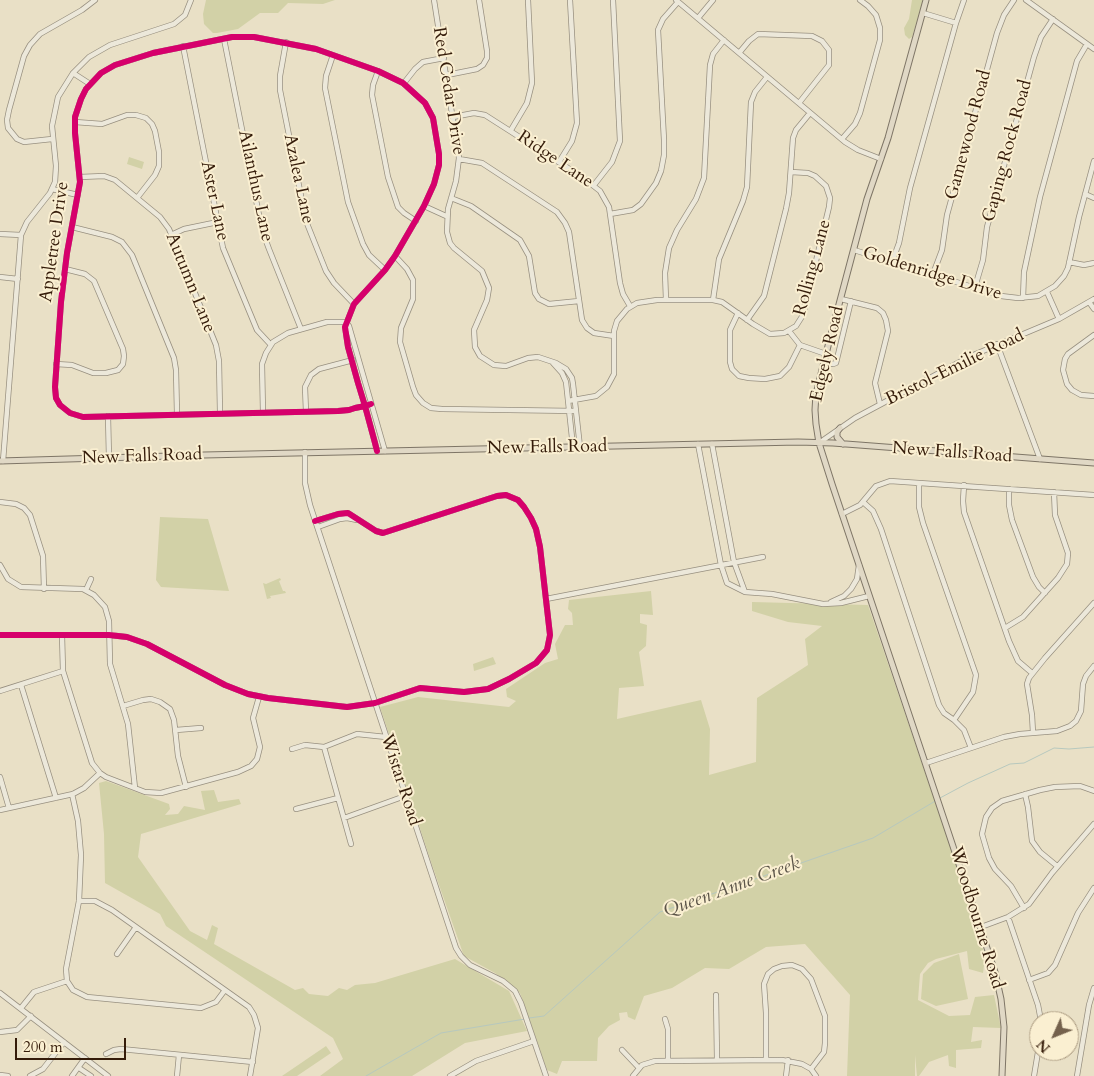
<!DOCTYPE html>
<html>
<head>
<meta charset="utf-8">
<style>
  body { margin:0 }
  #map { position:relative; width:1094px; height:1076px; overflow:hidden; background:#e9e0c6; font-family:Cardo,serif }
  canvas { display:block }
  .north { position:absolute; left:1029px; top:1011px; width:50px; height:50px; box-sizing:border-box; background:#faefd1; border:1px solid #ab9b81; border-radius:50%; rotate:226deg; font-size:14px; font-weight:700; line-height:20px; text-align:center; color:#351c0a }
  .north::after { content:''; display:block; margin:auto; width:18px; height:22px; background:#74614c; clip-path:polygon(50% 0,100% 100%,50% 72%,0 100%) }
  .scale { position:absolute; left:15px; top:1038px; width:111px; height:22px; box-sizing:border-box; border:2px solid #351c0a; border-top:0; padding-left:6px; font-size:15px; line-height:18px; white-space:nowrap; color:#351c0a; -webkit-text-stroke:4px #faefd1; paint-order:stroke }
</style>
</head>
<body>
<div id="map">
<canvas width="1094" height="1076"></canvas>
<div class="north">N</div>
<div class="scale">200 m</div>
</div>
<script>
const context = document.querySelector('canvas').getContext('2d');
context.lineJoin = 'round';
function paint(path, color) {
  context.fillStyle = color;
  context.fill(path, 'evenodd');
}
function poly(rows) {
  const path = new Path2D();
  for (const r of rows) {
    path.moveTo(r[0], r[1]);
    for (let i = 2; i < r.length; i += 2) path.lineTo(r[i], r[i + 1]);
  }
  return path;
}
function stroke(path, color, width, dash) {
  context.strokeStyle = color;
  context.lineWidth = width;
  context.lineCap = dash ? 'butt' : 'round';
  context.setLineDash(dash || []);
  context.stroke(path);
}
function drawText(font, color, halo, rows, align = 'center') {
  context.font = font + ' Cardo,serif';
  context.lineWidth = 4;
  context.setLineDash([]);
  context.textBaseline = 'middle';
  context.strokeStyle = halo;
  context.fillStyle = color;
  for (const [text, x, y, turn = 0] of rows) {
    context.save();
    context.translate(x, y);
    context.rotate((+turn || 0) * Math.PI / 180);
    context.textAlign = isNaN(turn) ? turn : align;
    if (halo) context.strokeText(text, 0, 0);
    context.fillText(text, 0, 0);
    context.restore();
  }
}
paint(poly([
  [206,0,335,0,323,4,288,3,278,13,260,13,238,29,217,33,213,33,204,24,203,14],
  [912,0,923,0,912,37,909,39,905,35,904,28,909,19],
  [129,157,144,162,142,169,127,164],
  [160,517,208,519,229,591,161,587,156,580],
  [280,578,281,580,279,581,283,591,285,591,286,593,270,596,271,598,267,599,263,583,266,584],
  [651,591,653,615,640,614,640,623,647,625,646,646,639,652,644,686,619,688,617,719,701,700,710,729,709,775,756,762,757,698,808,665,805,639,822,626,788,622,752,611,752,602,868,605,978,928,985,958,983,973,969,969,967,951,936,959,928,963,920,974,918,1000,949,1016,970,1015,975,997,994,995,1001,1028,973,1027,971,1042,982,1040,981,1048,956,1050,956,1068,949,1066,948,1055,929,1062,919,1076,917,1076,915,1055,915,1076,847,1076,850,995,805,944,766,947,729,969,705,968,672,988,644,996,635,1020,628,1017,627,1012,619,1013,620,1020,609,1026,598,1038,597,1061,562,1061,557,1074,547,1070,520,993,495,973,464,956,432,865,380,707,418,697,509,707,516,701,507,697,506,689,545,663,558,659,555,644,565,625,573,625,572,613,568,609,569,600],
  [493,657,496,664,474,671,473,664],
  [106,781,169,804,170,809,165,815,178,814,184,806,205,810,201,791,214,790,218,802,239,799,241,804,141,834,138,857,190,931,207,940,212,925,218,928,214,944,295,990,303,988,309,994,328,996,339,988,347,990,355,985,375,983,455,959,509,991,527,1031,465,1043,412,1076,320,1076,343,1059,333,1038,166,926,160,914,105,883,104,834,99,783],
  [959,954,968,999,936,1006,921,999,923,974,934,963],
  [326,1046,331,1053,297,1076,282,1076]
]), '#d2d1a7');
stroke(poly([
  [940,798,968,783,1010,764,1024,763,1054,748,1069,749,1094,747],
  [529,1018,544,1016,660,912,873,838,937,800],
  [366,1076,441,1033,525,1019]
]), '#b7c8be', 1);
const minor = poly([
  [434,0,459,158,456,181,448,209,447,232,450,243,454,248,482,271,489,288,487,300,474,330,475,347,480,356,494,365,506,366,528,358,538,357,556,363,566,369,572,378,573,384,580,447],
  [676,0,845,142,858,150,881,159],
  [1026,0,1094,49],
  [923,13,956,23],
  [698,18,713,0],
  [224,39,262,230,269,249,301,329],
  [286,42,280,76,280,90,306,221,326,271,334,283,354,304],
  [183,46,223,248,257,330,271,345],
  [739,53,749,41,758,34,812,36,822,41,829,50,829,65,799,103],
  [333,55,326,76,325,88,348,202,363,244,369,255,385,270],
  [378,71,373,85,372,95,388,177,398,207,404,213,416,221],
  [73,73,90,84],
  [447,75,477,69,483,65,487,58,487,51,479,0],
  [404,83,415,69,423,62,444,58],
  [453,117,474,113,485,115,582,177,600,191,609,207,620,283,623,294,630,306],
  [75,122,102,124,127,115,136,115,146,118,152,124,155,131,159,152,159,166,155,175,137,198],
  [511,130,527,103,532,83,528,0],
  [52,139,24,142,17,139,8,128,7,120,9,110,24,56,30,45,40,34,82,10,95,0],
  [842,139,855,124,860,113,880,40,880,28,876,15,868,6,860,0],
  [459,159,482,163,557,212,565,223,569,232,582,320,587,328,594,333,614,336],
  [559,162,572,141,577,123,570,0],
  [80,177,104,176,115,180,160,217,169,229,216,345,219,361,220,413],
  [594,185,612,162,620,141,613,0],
  [52,189,78,195],
  [1085,194,1094,198],
  [451,198,471,206,520,240,529,256,535,293,539,299,549,304,579,301],
  [424,206,446,216],
  [610,214,633,210,641,204,656,183,661,171,664,155,664,140,658,30,663,19,678,2],
  [72,227,112,237,122,242,132,255,174,358,176,370,177,414],
  [0,234,21,235],
  [171,235,184,229,218,222],
  [854,250,1001,296,1018,298,1038,296,1055,286,1064,276,1068,268,1079,217,1094,161],
  [395,256,407,269,413,280,413,299,401,328,400,342,413,387,416,395,423,403,431,408,442,409,576,411],
  [892,262,899,243,910,188,956,23,964,0],
  [1069,262,1084,265,1094,263],
  [933,274,942,250,947,215,997,33,1004,15,1014,0],
  [0,277,18,279],
  [975,287,983,260,987,227,1034,57,1041,37,1053,19],
  [1047,292,1059,319],
  [1023,298,1024,272,1040,197,1077,61,1087,44],
  [841,299,877,308,883,313,886,320,888,331,875,383,880,404],
  [666,300,665,273,669,248,677,230,696,199,704,178,710,65,713,54,724,40],
  [713,300,719,259,743,201,747,187,751,102,755,92,767,77],
  [1089,302,1094,309],
  [738,313,730,330,730,362,732,369,739,376,749,378,765,379,780,376,789,367,800,345],
  [747,320,764,296,786,209,789,193,793,138,796,130,810,113],
  [346,322,349,326,385,451],
  [789,331,800,345,826,354],
  [1094,335,1068,354,1065,359,1063,370,1067,384,1072,390,1081,395,1094,396],
  [997,344,1040,459],
  [824,362,833,364,836,363,851,301],
  [553,363,562,373,566,382,573,447],
  [56,364,72,365,93,373,106,373,118,370,123,364,124,356,123,349,94,281,85,274,65,269],
  [568,401,596,396,607,387,614,374,614,331,617,321,627,309,637,303,657,300,713,300,722,302,753,324,770,334,784,333,796,326,803,315,829,207,830,198,826,186,815,176,808,173,791,172],
  [371,404,365,406,355,408,349,410,338,411,83,417,70,413,60,405,56,398,55,387,61,302,67,253,80,182,75,133,75,117,81,99,86,89,101,73,115,65,153,53,232,37,254,37,316,49,378,71,403,83,425,103,433,118,439,154,439,165,434,184,424,206,395,256,385,270,354,304,345,327,348,347,358,383,365,406,375,443,377,451],
  [306,412,305,387,311,375,319,369,353,360],
  [263,413,262,364,266,353,273,342,288,333,327,322,346,322],
  [108,416,109,458],
  [819,443,855,418,971,356,1059,319,1094,299],
  [698,444,721,565,727,583,745,592,772,594,823,604,841,603,869,596],
  [712,444,734,562,745,592],
  [305,452,305,483,310,505,456,948,461,956,470,965,503,981,515,991,521,1003,546,1076],
  [3,461,21,235,27,222,50,193,55,182,56,166,52,126,58,97,73,73,89,57,110,45,174,24,185,15,191,0],
  [919,483,919,507,923,523,976,675,973,692,954,720],
  [964,485,963,501,964,512,1009,641,1018,661,1032,673],
  [1009,489,1009,505,1012,520,1033,577,1039,587,1045,593],
  [0,502,16,504,24,508,30,515,43,556,44,589],
  [863,502,873,511,881,529,939,705,944,713,954,720,964,730,971,748],
  [842,514,860,505,876,486,890,481,1094,495],
  [318,527,340,519,347,518,357,520],
  [0,565,8,579,21,587,83,589,94,595,105,607,109,621,110,664,128,724,135,788],
  [86,590,91,579],
  [546,599,763,557],
  [831,602,844,596,851,589,857,579,859,565],
  [1005,628,1023,617,1058,578,1067,564,1068,553,1055,515,1054,492],
  [0,635,109,635,127,637,147,644,225,685,248,694,268,698,347,707,375,703,420,688,464,692,488,689,509,679,536,663,547,650,550,635,540,547,536,529,531,518,524,507,518,500,506,495,497,496,383,533,376,531,348,513,338,514,315,521],
  [62,635,63,671,92,763,100,773,106,777,145,792,161,793,238,772,251,766,257,759,260,747,253,718,259,697],
  [21,685,56,798],
  [0,691,63,671],
  [123,706,143,700,151,699,160,702,170,709,174,720,178,756,186,787],
  [176,730,201,728],
  [1033,733,1032,715,1027,684,1029,678,1045,658,1094,603],
  [324,747,351,844],
  [292,749,305,745,324,747,357,734,386,737],
  [926,763,1004,737,1020,734,1057,731,1070,726,1076,721,1081,711,1083,684,1086,676,1094,666],
  [0,777,9,808],
  [72,794,78,821,81,855,79,901,66,969,67,981,73,990,87,997,201,1008,216,1002,225,990],
  [1025,794,1028,807,1032,841,1040,852,1057,866],
  [296,809,338,798],
  [0,810,73,794,84,788,100,773],
  [344,818,405,796],
  [79,901,95,901,112,910,249,1007,254,1015,258,1028,250,1076],
  [1024,908,1011,886,995,869,989,858,982,834,986,817,992,808,1002,801,1040,790,1055,787,1080,786,1094,791],
  [1008,917,1038,1005,1041,1021],
  [981,927,1008,917,1029,904,1052,873,1094,824],
  [117,954,136,927],
  [1029,980,1048,973,1055,965,1078,913,1094,888],
  [0,993,108,1076],
  [716,995,717,1060],
  [21,1008,34,992,67,981],
  [665,1019,668,1029,668,1061],
  [0,1032,17,1030,31,1016],
  [622,1050,639,1068],
  [106,1054,114,1050,121,1049,253,1062],
  [766,1060,766,1013,764,984,768,974,774,969,782,966,792,965,802,969,811,979,825,1016,825,1043,824,1052,811,1069],
  [79,1068,91,1076],
  [0,1075,8,1076],
  [30,1076,43,1069,64,1042],
  [72,1076,85,1058],
  [177,1076,179,1055],
  [450,1076,476,1061,534,1041],
  [633,1076,642,1065,655,1061,782,1060,802,1064,811,1069,816,1076],
  [786,1076,788,1060],
  [1034,1076,1039,1046],
  [1077,1076,1089,1005,1094,988]
]);
const major = poly([
  [926,0,888,138,867,199,829,342,816,394,815,410,816,424,819,443,832,484,995,972,1001,999,1004,1027,1002,1076],
  [840,428,837,432,837,437,843,444],
  [0,461,204,455,798,442,833,443,1094,463]
]);
stroke(minor, '#989080', 6);
stroke(major, '#7e7566', 7);
stroke(minor, '#ece8da', 4.5);
stroke(major, '#e0d8c5', 5);
stroke(poly([
  [371,404,365,406,355,408,349,410,338,411,83,417,70,413,60,405,56,398,55,387,61,302,67,253,80,182,75,133,75,117,81,99,86,89,101,73,115,65,153,53,232,37,254,37,316,49,378,71,403,83,425,103,433,118,439,154,439,165,434,184,424,206,395,256,385,270,354,304,345,327,348,347,358,383,365,406,375,443,377,451],
  [0,635,109,635,127,637,147,644,225,685,248,694,268,698,347,707,375,703,420,688,464,692,488,689,509,679,536,663,547,650,550,635,540,547,536,529,531,518,524,507,518,500,506,495,497,496,383,533,376,531,348,513,338,514,315,521]
]), '#d6006c', 6);
drawText('18px', '#351c0a', '#faefd1', [
  ["Red Cedar Drive",448,91,81],
  ["Gamewood Road",969,135,-75],
  ["Gaping Rock Road",1008,151,-75],
  ["Ridge Lane",555,160,34],
  ["Azalea Lane",298,179,78],
  ["Ailanthus Lane",255,186,78],
  ["Aster Lane",214,201,78],
  ["Appletree Drive",55,242,-82],
  ["Rolling Lane",813,268,-75],
  ["Goldenridge Drive",932,274,17],
  ["Autumn Lane",190,283,68],
  ["Edgely Road",828,354,-77],
  ["Bristol-Emilie Road",955,368,-26],
  ["New Falls Road",547,448,-1],
  ["New Falls Road",952,453,4],
  ["New Falls Road",142,457,-2],
  ["Wistar Road",400,780,72],
  ["Woodbourne Road",976,918,73]
]);
drawText('italic 19px', '#5b5448', '#faefd1', [
  ["Queen Anne Creek",732,888,-20]
]);
</script>
</body>
</html>
